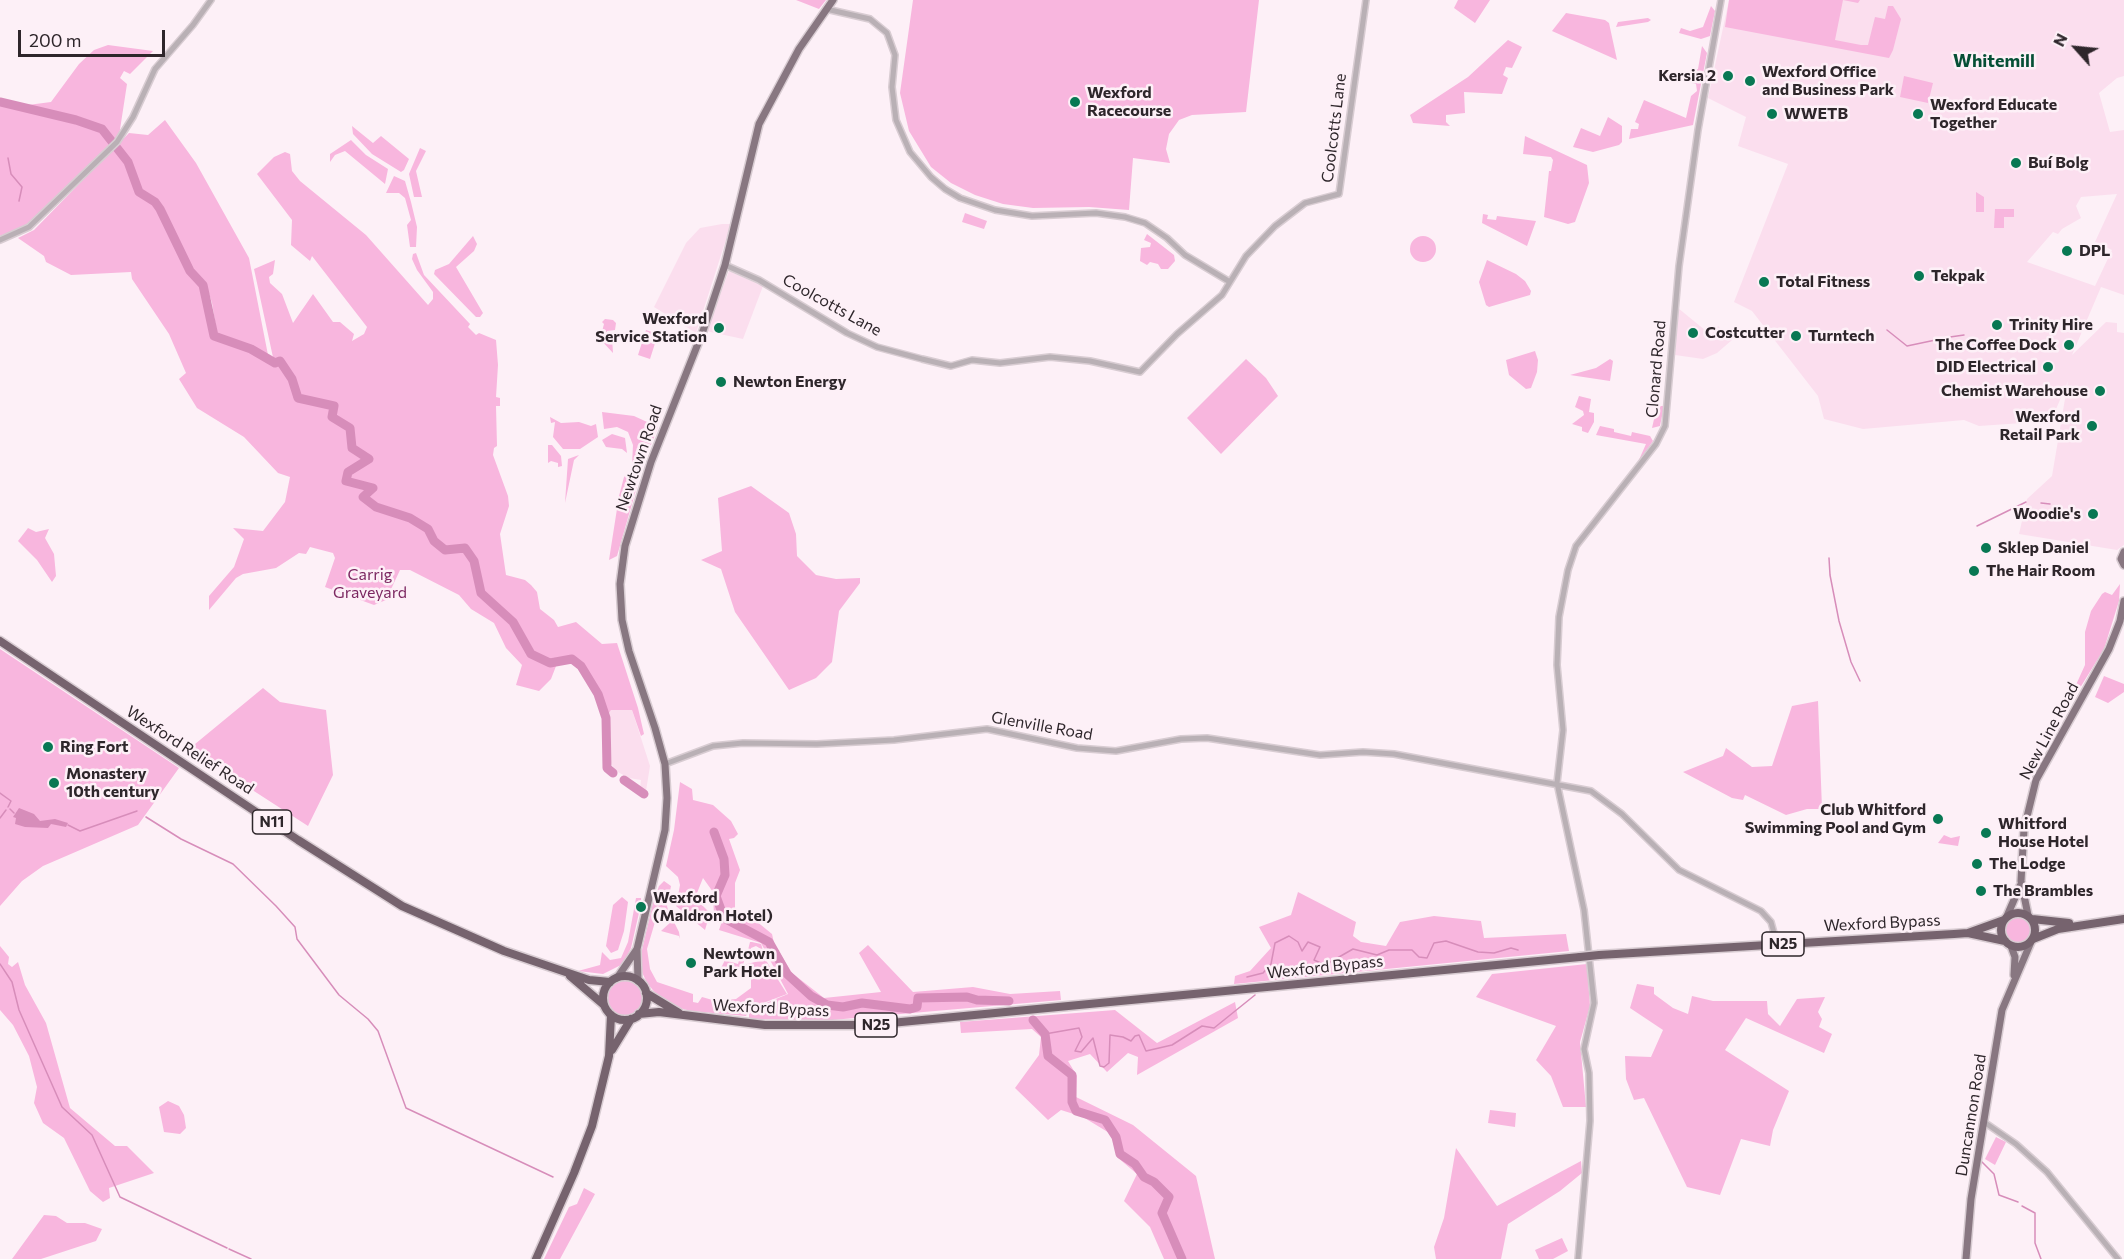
<!DOCTYPE html>
<html>
<head>
<meta charset="utf-8">
<style>
  body { margin:0 }
  #map { position:relative; width:2124px; height:1259px; overflow:hidden; background:#fdf0f7; font-family:Commissioner,sans-serif }
  canvas { display:block }
  .north { position:absolute; left:2046px; top:18px; width:60px; height:60px; -webkit-text-stroke:4px #fdf0f7; paint-order:stroke; rotate:297deg; font-size:16px; font-weight:700; line-height:24px; text-align:center; color:#2e262b }
  .north::after { content:''; display:block; margin:auto; width:21px; height:27px; background:#2e262b; clip-path:polygon(50% 0,100% 100%,50% 72%,0 100%) }
  .scale { position:absolute; left:18px; top:30px; width:147px; height:27px; box-sizing:border-box; border:3px solid #2e262b; border-top:0; padding-left:8px; font-size:18px; line-height:21px; white-space:nowrap; color:#2e262b; -webkit-text-stroke:4px #fdf0f7; paint-order:stroke }
</style>
</head>
<body>
<div id="map">
<canvas width="2124" height="1259"></canvas>
<div class="north">N</div>
<div class="scale">200 m</div>
</div>
<script>
const context = document.querySelector('canvas').getContext('2d');
context.lineJoin = 'round';
function paint(path, color) {
  context.fillStyle = color;
  context.fill(path, 'evenodd');
}
function poly(rows) {
  const path = new Path2D();
  for (const r of rows) {
    if (r.length === 3) {
      path.moveTo(r[0] + r[2], r[1]);
      path.arc(r[0], r[1], r[2], 0, 2 * Math.PI);
      continue;
    }
    path.moveTo(r[0], r[1]);
    for (let i = 2; i < r.length; i += 2) path.lineTo(r[i], r[i + 1]);
  }
  return path;
}
function stroke(path, color, width, dash) {
  context.strokeStyle = color;
  context.lineWidth = width;
  context.lineCap = dash ? 'butt' : 'round';
  context.setLineDash(dash || []);
  context.stroke(path);
}
function drawText(font, color, halo, rows, align = 'center') {
  context.font = font + ' Commissioner,sans-serif';
  context.lineWidth = 5;
  context.setLineDash([]);
  context.textBaseline = 'middle';
  context.strokeStyle = halo;
  context.fillStyle = color;
  for (const [text, x, y, turn = 0] of rows) {
    context.save();
    context.translate(x, y);
    context.rotate((+turn || 0) * Math.PI / 180);
    context.textAlign = isNaN(turn) ? turn : align;
    if (halo) context.strokeText(text, 0, 0);
    context.fillText(text, 0, 0);
    context.restore();
  }
}
paint(poly([
  [1729,0,2124,0,2124,76,2117,78,2099,93,2110,132,2124,130,2124,295,2101,287,2072,355,2106,322,2117,323,2117,332,2124,333,2124,545,2117,550,2019,534,2027,499,2052,476,2068,381,2051,421,1979,426,1964,420,1863,429,1824,419,1818,396,1752,311,1734,302,1788,164,1738,146,1746,117,1708,98],
  [2117,194,2095,242,2112,250,2095,286,2027,262,2053,232,2058,234,2062,229,2081,218,2076,206,2081,197],
  [722,224,731,224,696,333,654,307,686,243,700,228],
  [729,271,763,286,743,339,706,331],
  [1678,308,1711,335,1718,326,1732,340,1717,353,1703,359,1675,355],
  [627,709,632,710,650,766,646,791,640,789,641,780,629,778,616,771,610,762,611,737,607,716,611,710]
]), '#fbdeee');
paint(poly([
  [796,0,826,0,819,9],
  [913,0,1259,0,1246,112,1192,115,1179,120,1169,134,1166,149,1170,163,1133,158,1129,210,1089,207,1033,208,1003,204,975,195,951,183,931,167,909,131,900,93],
  [1458,0,1490,0,1475,23,1454,8],
  [1729,0,1860,0,1858,3,1843,0,1835,40,1861,45,1868,45,1875,17,1885,19,1888,6,1893,6,1901,19,1893,50,1889,58,1725,27],
  [1711,6,1715,11,1710,36,1701,39,1679,33,1681,28,1690,31,1703,27],
  [1566,13,1605,20,1609,23,1617,60,1552,31],
  [1648,18,1651,20,1648,22,1616,27,1618,22],
  [1508,40,1522,47,1512,68,1506,67,1503,75,1508,78,1502,94,1464,92,1465,113,1446,115,1446,122,1450,126,1413,123,1410,115,1468,77],
  [108,45,153,51,130,74,124,71,120,78,127,84,119,136,26,226,0,236,0,105,21,110,28,105,51,102,79,64,94,50],
  [1702,46,1707,53,1693,125,1629,139,1631,129,1638,129,1639,124,1635,122,1644,100,1686,118,1691,96,1697,91,1696,84,1687,82,1692,71,1698,69],
  [1904,76,1933,83,1928,103,1900,97],
  [1608,117,1622,126,1622,142,1619,145,1593,152,1573,147,1581,128,1600,136],
  [165,120,196,163,249,258,268,355,217,333,212,303,205,281,193,272,191,273,203,285,207,293,214,336,251,349,274,362,254,269,275,260,273,274,269,277,270,283,282,294,293,323,313,294,333,322,340,322,354,334,352,341,364,334,367,327,312,256,310,261,291,245,292,220,257,174,274,157,285,152,290,154,292,171,300,181,366,235,428,305,433,299,433,292,417,270,412,259,413,254,416,253,424,275,470,324,468,327,476,335,479,333,496,340,498,365,496,397,500,398,500,406,496,406,497,446,494,448,493,455,508,496,509,506,500,534,506,575,525,580,531,585,537,592,540,609,554,620,558,627,576,622,602,644,617,643,638,708,644,734,641,736,632,710,611,710,606,718,592,682,572,659,558,661,551,679,539,691,516,685,522,665,506,648,494,623,471,609,459,595,410,570,400,570,386,600,374,605,325,587,335,558,333,553,310,547,306,554,299,553,276,568,243,574,236,578,209,610,209,596,234,567,244,539,233,528,263,531,285,502,290,477,278,473,244,437,197,408,179,379,186,373,169,334,132,279,131,272,71,275,46,262,44,256,18,238,34,230,129,133,148,135],
  [352,126,373,143,381,136,409,159,404,170,401,172,372,154,353,134],
  [1525,136,1587,165,1589,183,1575,222,1568,224,1544,217,1549,171,1551,171,1553,160,1551,157,1523,154],
  [351,140,366,155,388,169,385,184,345,151,335,155,330,162,330,154],
  [420,148,426,151,416,171,422,197,414,197,409,174],
  [394,176,405,181,411,202,417,227,416,247,410,247,407,225,411,220,405,198,399,193,386,193],
  [1976,192,1984,197,1984,212,1976,212],
  [1995,209,2014,209,2014,217,2004,217,2004,228,1994,228],
  [965,213,987,221,984,229,962,222],
  [1483,214,1488,215,1487,219,1496,220,1497,216,1536,221,1527,246,1482,223],
  [1147,234,1174,255,1175,261,1168,269,1161,269,1158,264,1150,262,1147,265,1140,261,1141,248,1150,247,1151,243,1144,240],
  [1423,249,13],
  [473,236,477,244,474,251,456,267,483,313,480,317,476,317,434,274,435,270,449,264],
  [1487,260,1516,274,1525,281,1531,291,1530,295,1489,307,1486,305,1479,282],
  [605,319,613,320,616,323,615,330,607,331,607,334,612,338,613,353,600,339,604,324,602,322],
  [646,330,658,334,650,359,638,355],
  [1535,351,1538,360,1537,372,1531,388,1526,389,1509,375,1506,360],
  [1246,359,1266,378,1278,396,1221,454,1187,418],
  [1610,359,1613,361,1610,381,1570,375,1596,368],
  [1579,396,1591,399,1589,412,1594,413,1594,422,1588,433,1582,431,1582,427,1572,424,1584,415,1583,411,1575,407],
  [1657,406,1664,406,1660,426,1652,428],
  [602,412,634,416,658,427,641,470,632,465,633,445,628,432,617,427,604,429],
  [550,417,561,423,579,422,591,426,596,424,598,437,580,449,563,449,553,437,555,422,551,423],
  [1600,426,1614,429,1614,432,1631,436,1632,432,1650,436,1653,441,1638,462,1646,444,1596,435],
  [612,434,625,438,627,453,622,449,606,447,602,440],
  [548,445,552,445,561,456,562,466,558,467,558,463,551,461,548,463],
  [579,455,574,460,565,503,568,459],
  [629,473,638,483,617,556,609,560,619,496,624,477],
  [751,486,789,513,796,534,797,556,816,575,836,579,860,578,860,583,839,611,832,662,816,678,789,690,735,612,721,569,701,560,722,551,718,498],
  [28,528,36,532,49,529,45,538,54,554,56,576,52,582,37,560,18,541],
  [2120,584,2119,601,2104,649,2075,696,2075,687,2085,665,2085,632,2091,611,2102,594,2105,592,2112,595],
  [0,649,179,768,138,825,43,866,22,881,0,906],
  [2104,676,2124,684,2124,692,2108,703,2095,697],
  [263,688,280,702,326,710,333,775,308,826,189,749],
  [1818,701,1822,809,1807,809,1786,815,1745,795,1743,800,1732,798,1683,772,1723,756,1726,748,1752,767,1772,766,1792,706],
  [680,782,692,789,693,800,713,805,731,821,738,834,734,838,729,839,740,870,735,883,735,909,750,916,772,934,774,943,792,973,824,998,881,992,859,953,868,945,913,992,973,987,1010,994,1060,991,1061,1000,832,1020,749,1019,749,1010,788,994,761,943,719,930,722,921,714,917,713,892,703,878,695,898,710,913,705,930,676,906,680,885,678,877,666,866,674,830],
  [1944,835,1951,838,1960,836,1958,846,1938,843],
  [664,881,671,886,667,906,669,914,659,916,655,922,647,949,650,969,657,982,693,994,693,1002,698,1003,702,997,716,1001,736,999,751,988,751,972,742,967,721,968,725,960,738,964,741,953,747,954,750,942,752,942,761,944,767,962,787,994,750,1008,746,1016,691,1011,679,1008,657,995,647,983,641,970,642,950,653,903,659,886],
  [756,946,761,949,765,955,763,960,743,965,745,958,749,959,751,948],
  [1298,892,1356,922,1353,936,1361,942,1386,946,1400,922,1434,916,1481,921,1484,938,1566,934,1569,951,1234,984,1235,976,1250,971,1271,948,1259,927,1291,915],
  [622,897,628,902,624,931,618,950,611,953,606,946,613,905],
  [636,898,641,898,641,904,631,948,623,964,603,974,578,971,600,965,602,952,610,960,621,958,628,942],
  [2019,930,15],
  [673,920,679,932,680,939,679,936,661,931],
  [0,946,9,957,8,964,12,967,18,962,25,985,46,1023,70,1108,115,1146,127,1146,154,1173,109,1188,110,1198,103,1202,90,1191,64,1138,43,1123,34,1103,37,1087,29,1056,13,1025,0,1010],
  [1587,964,1590,1006,1580,1042,1586,1107,1563,1107,1551,1076,1536,1060,1556,1026,1476,997,1492,974],
  [624,998,19],
  [1637,984,1654,987,1654,994,1673,1008,1688,1014,1692,996,1713,1001,1767,1001,1768,1014,1780,1026,1797,999,1825,997,1818,1012,1822,1019,1819,1027,1832,1034,1824,1053,1746,1018,1725,1050,1789,1091,1773,1130,1770,1146,1741,1139,1720,1195,1687,1187,1644,1098,1634,1100,1626,1079,1625,1056,1651,1057,1663,1030,1630,1008],
  [1235,1002,1238,1018,1137,1075,1138,1057,1128,1053,1107,1072,1090,1054,1068,1061,1077,1076,1076,1097,1133,1125,1196,1176,1215,1259,1164,1259,1150,1227,1124,1201,1137,1174,1117,1157,1111,1134,1083,1117,1061,1110,1048,1120,1015,1088,1039,1055,1041,1037,1032,1029,961,1033,960,1022,1115,1010,1157,1043],
  [168,1101,179,1106,184,1115,186,1128,180,1134,164,1132,159,1107],
  [1490,1110,1516,1113,1515,1127,1488,1123],
  [1996,1137,2006,1142,1995,1165,1985,1159],
  [1456,1148,1497,1206,1581,1161,1582,1173,1560,1191,1508,1224,1501,1259,1436,1259,1434,1247,1444,1218],
  [584,1188,595,1194,560,1259,544,1259,569,1207,577,1204],
  [44,1215,56,1216,67,1223,85,1223,102,1229,96,1241,41,1259,12,1259],
  [1562,1238,1568,1251,1553,1259,1539,1259,1535,1250]
]), '#f8b6de');
paint(poly([
  [19,808,34,814,40,821,55,819,68,823,66,827,51,824,48,828,25,827,15,824,16,818,13,817]
]), '#d78dba');
stroke(poly([
  [8,158,11,174,22,187,19,201],
  [1887,330,1907,346,1945,338],
  [1950,337,1964,335],
  [2041,503,2050,504],
  [1977,526,2026,502],
  [1829,558,1830,575,1839,621,1851,662,1860,681],
  [0,793,11,801,8,807],
  [10,809,14,813],
  [146,817,181,839,233,864,276,906,295,927,297,939,339,995,368,1019,378,1031,406,1108,553,1177],
  [0,818,6,810],
  [68,825,80,831,137,811],
  [0,964,12,982,19,1010,62,1107,92,1135,120,1197,227,1248],
  [1247,977,1263,973,1271,964,1275,943,1289,936,1298,942,1302,951,1308,942,1320,947,1314,960,1325,965,1353,949,1377,955,1389,950,1412,950,1419,957,1427,958,1434,943,1446,941,1478,952,1494,953,1511,948,1518,950],
  [1045,1034,1079,1028,1082,1037,1075,1051,1081,1052,1093,1038,1100,1066,1104,1067,1109,1063,1110,1035,1123,1037,1131,1041,1135,1036,1139,1035,1146,1051,1172,1045,1202,1026,1214,1028,1255,995],
  [1981,1161,1994,1174,1999,1195,2018,1202],
  [2022,1206,2035,1213,2035,1243,2041,1259],
  [229,1249,251,1259]
]), '#d78dba', 1.5);
stroke(poly([
  [0,102,76,120,102,129,128,162,139,192,155,202,160,209,190,271,203,285,214,336,251,349,275,363,280,361,292,379,298,398,334,406,332,417,350,428,352,448,369,459,348,472,346,481,373,488,363,497,376,507,410,518,428,529,434,541,445,550,465,548,474,561,481,593,513,622,531,654,550,663,572,659,581,666,598,694,606,718,607,768,613,773],
  [624,780,644,794],
  [714,832,724,859,725,875,716,896,724,918,769,942,787,974,811,996,827,1005,843,1007,862,1003,910,1009,917,1007,918,998,967,997,977,1000,1009,1001],
  [1033,1020,1045,1034,1048,1056,1072,1075,1072,1102,1076,1111,1105,1120,1116,1137,1120,1154,1135,1164,1144,1177,1154,1182,1169,1197,1162,1213,1182,1259]
]), '#d78dba', 9);
const minor = poly([
  [826,9,870,19,887,33,895,55,892,87,896,120,910,152,931,177,945,189,960,198,995,210,1032,216,1096,213,1125,217,1145,223,1167,238,1185,255,1230,282],
  [0,240,29,227,117,142,133,117,155,69,193,25,211,0],
  [725,265,759,280,847,333,877,347,922,359,951,366,972,360,1000,363,1050,357,1090,361,1140,372,1177,334,1222,295,1246,256,1275,226,1305,203,1339,194,1366,0],
  [665,764,713,746,743,743,817,744,894,740,987,729,1077,748,1116,751,1181,739,1207,738,1320,755,1363,752,1394,754,1591,791,1622,814,1679,870,1761,911,1771,922,1777,944],
  [1984,1122,2016,1144,2047,1172,2118,1259],
  [1578,1259,1590,1121,1589,1073,1584,1049,1594,1003,1584,910,1557,783,1563,730,1557,665,1559,617,1568,570,1576,546,1656,444,1665,426,1679,266,1698,130,1721,0]
]);
const major = poly([
  [2124,552,2121,559,2124,565],
  [2028,915,2021,881,2024,829,2036,780,2109,649,2120,621,2124,601],
  [2007,916,2020,886],
  [2011,946,2015,957,2014,975],
  [637,949,638,981],
  [617,978,637,949,665,830,667,798,665,764,655,728,629,651,622,620,620,584,625,546,651,462,703,331,725,265,759,124,799,49,833,0],
  [1966,1259,1971,1199,2002,1010,2031,942]
]);
const highway = poly([
  [0,641,298,840,402,906,504,951,589,980,610,982],
  [2018,930,17],
  [2032,919,2069,923],
  [1968,933,2005,941],
  [2033,939,2058,929,2124,919],
  [1599,955,1954,934,1968,933,2004,920],
  [570,976,604,1005],
  [625,998,22],
  [646,993,679,1013],
  [639,1014,659,1012,765,1025,870,1025,1580,957],
  [612,1050,631,1019],
  [536,1259,574,1173,592,1126,609,1056,611,1015]
]);
stroke(minor, '#d8ccd2', 8);
stroke(major, '#d8ccd2', 10);
stroke(highway, '#d8ccd2', 11);
stroke(minor, '#b9b0b5', 5);
stroke(major, '#887781', 7);
stroke(highway, '#76636e', 8);
const highwayBridge = poly([
  [1580,957,1599,955]
]);
stroke(highwayBridge, '#d8ccd2', 11, []);
stroke(highwayBridge, '#76636e', 8);
for (const [x, y, r, color] of [
  [1728,76,6,"#087853"],
  [1750,81,6,"#087853"],
  [1075,102,6,"#087853"],
  [1772,114,6,"#087853"],
  [1918,114,6,"#087853"],
  [2016,163,6,"#087853"],
  [2067,251,6,"#087853"],
  [1919,276,6,"#087853"],
  [1764,282,6,"#087853"],
  [1997,325,6,"#087853"],
  [719,328,6,"#087853"],
  [1693,333,6,"#087853"],
  [1796,336,6,"#087853"],
  [2069,345,6,"#087853"],
  [2048,367,6,"#087853"],
  [721,382,6,"#087853"],
  [2100,391,6,"#087853"],
  [2092,426,6,"#087853"],
  [2093,514,6,"#087853"],
  [1986,548,6,"#087853"],
  [1974,571,6,"#087853"],
  [48,747,6,"#087853"],
  [54,783,6,"#087853"],
  [1938,819,6,"#087853"],
  [1986,833,6,"#087853"],
  [1977,864,6,"#087853"],
  [1981,891,6,"#087853"],
  [641,907,6,"#087853"],
  [691,963,6,"#087853"]
]) {
  const dot = new Path2D();
  dot.arc(x, y, r, 0, 2 * Math.PI);
  context.fillStyle = color;
  context.fill(dot);
  stroke(dot, '#fdf0f7', 2);
}
for (const [x, y, w] of [
  [272,822,39],
  [1783,944,42],
  [876,1025,42]
]) {
  const box = new Path2D();
  box.roundRect(x - w / 2, y - 12, w, 24, 4.5);
  context.fillStyle = '#fdf0f7';
  context.fill(box);
  stroke(box, '#2e262b', 1.5);
}
drawText('bold 15px', '#2e262b', null, [
  ["N11",272,822],
  ["N25",1783,944],
  ["N25",876,1025]
]);
drawText('bold 16px', '#2e262b', '#fdf0f7', [
  ["Wexford Office",1762,72],
  ["and Business Park",1762,90],
  ["Kersia 2",1716,76,"right"],
  ["Wexford",1087,93],
  ["Racecourse",1087,111],
  ["Wexford Educate",1930,105],
  ["Together",1930,123],
  ["WWETB",1784,114],
  ["Buí Bolg",2028,163],
  ["DPL",2079,251],
  ["Tekpak",1931,276],
  ["Total Fitness",1776,282],
  ["Wexford",707,319,"right"],
  ["Service Station",707,337,"right"],
  ["Trinity Hire",2009,325],
  ["Costcutter",1705,333],
  ["Turntech",1808,336],
  ["The Coffee Dock",2057,345,"right"],
  ["DID Electrical",2036,367,"right"],
  ["Newton Energy",733,382],
  ["Chemist Warehouse",2088,391,"right"],
  ["Wexford",2080,417,"right"],
  ["Retail Park",2080,435,"right"],
  ["Woodie's",2081,514,"right"],
  ["Sklep Daniel",1998,548],
  ["The Hair Room",1986,571],
  ["Ring Fort",60,747],
  ["Monastery",66,774],
  ["10th century",66,792],
  ["Club Whitford",1926,810,"right"],
  ["Swimming Pool and Gym",1926,828,"right"],
  ["Whitford",1998,824],
  ["House Hotel",1998,842],
  ["The Lodge",1989,864],
  ["The Brambles",1993,891],
  ["Wexford",653,898],
  ["(Maldron Hotel)",653,916],
  ["Newtown",703,954],
  ["Park Hotel",703,972]
], 'left');
drawText('16px', '#2e262b', '#fdf0f7', [
  ["Coolcotts Lane",1334,128,-83],
  ["Coolcotts Lane",832,305,29],
  ["Clonard Road",1656,369,-85],
  ["Newtown Road",639,458,-71],
  ["Glenville Road",1042,726,10],
  ["New Line Road",2049,731,-62],
  ["Wexford Relief Road",190,750,33],
  ["Wexford Bypass",1882,923,-3],
  ["Wexford Bypass",1325,967,-6],
  ["Wexford Bypass",771,1008,3],
  ["Duncannon Road",1971,1115,-81]
]);
drawText('16px', '#7c2761', '#fdf0f7', [
  ["Carrig",370,575],
  ["Graveyard",370,593]
]);
drawText('bold 18px', '#065036', '#fdf0f7', [
  ["Whitemill",1994,61]
]);
</script>
</body>
</html>
